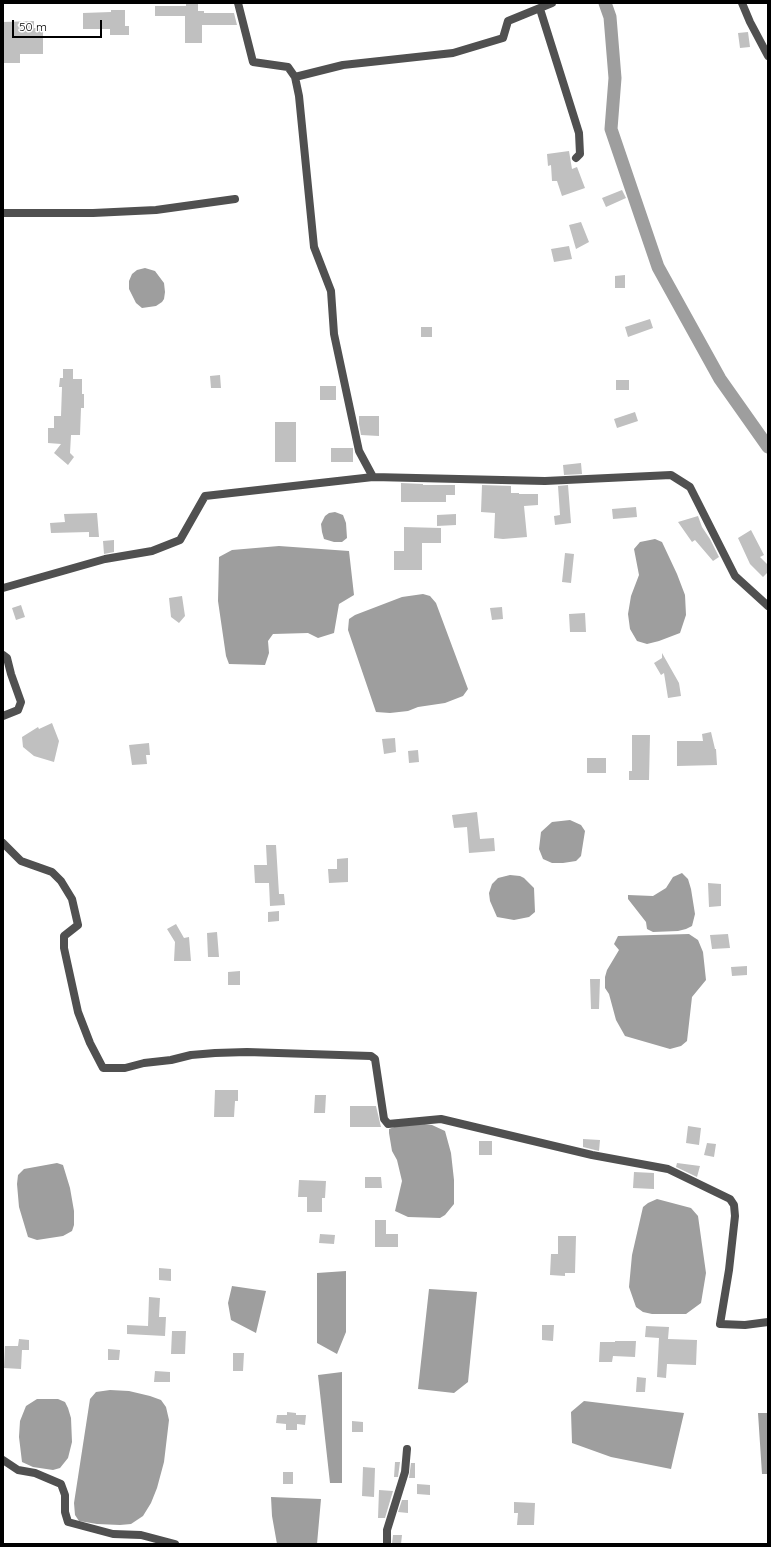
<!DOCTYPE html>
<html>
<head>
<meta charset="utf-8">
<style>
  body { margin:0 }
  #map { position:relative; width:771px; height:1547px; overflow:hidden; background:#fff; font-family:Quicksand,sans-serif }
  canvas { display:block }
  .frame { position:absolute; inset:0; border:4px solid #000; pointer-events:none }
  .scale { position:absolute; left:12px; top:20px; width:90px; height:18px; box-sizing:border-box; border:2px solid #000; border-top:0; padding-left:5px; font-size:12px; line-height:14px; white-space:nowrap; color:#000; -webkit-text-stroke:3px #fff; paint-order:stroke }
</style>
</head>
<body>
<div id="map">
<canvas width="771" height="1547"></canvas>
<div class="frame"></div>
<div class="scale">50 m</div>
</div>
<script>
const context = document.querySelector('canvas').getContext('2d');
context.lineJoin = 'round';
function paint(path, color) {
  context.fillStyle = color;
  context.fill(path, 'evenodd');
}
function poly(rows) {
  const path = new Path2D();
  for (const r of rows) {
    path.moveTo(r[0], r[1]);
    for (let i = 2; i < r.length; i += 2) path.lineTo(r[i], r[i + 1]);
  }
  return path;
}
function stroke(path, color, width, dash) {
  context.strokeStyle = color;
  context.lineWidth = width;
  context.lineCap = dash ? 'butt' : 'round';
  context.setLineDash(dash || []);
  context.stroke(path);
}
paint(poly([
  [145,268,155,271,164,283,165,292,164,299,162,302,156,306,142,308,136,303,129,289,129,281,132,274,137,270],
  [335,512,343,515,346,523,347,538,342,542,334,542,324,539,322,532,321,524,325,516,329,513],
  [655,539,662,542,677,574,685,595,686,615,680,633,659,641,647,644,637,641,630,629,628,614,631,596,639,575,634,549,640,542],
  [279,546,349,551,354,595,339,604,334,633,318,638,308,633,273,634,268,641,269,653,265,665,229,664,226,656,218,601,219,557,232,550],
  [423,594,430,596,436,603,468,689,463,696,445,703,418,707,408,711,390,713,376,712,348,630,349,619,355,615,402,597],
  [570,820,581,825,585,831,581,856,576,861,563,863,552,863,543,859,539,849,541,832,552,822],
  [682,873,688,879,691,889,695,914,692,926,686,929,678,931,653,932,647,929,646,922,628,899,628,895,653,896,666,888,673,877],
  [510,875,520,876,524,878,534,888,535,912,529,917,514,920,497,917,490,901,489,893,492,884,498,878],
  [689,934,698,940,703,952,706,980,692,997,687,1041,681,1046,670,1049,625,1036,616,1020,609,994,605,988,605,977,607,970,619,950,614,944,618,936],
  [424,1124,432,1125,445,1131,451,1153,454,1180,454,1204,445,1215,440,1218,408,1217,395,1211,402,1181,397,1160,392,1151,389,1133,389,1129,397,1126],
  [57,1163,63,1165,70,1188,74,1211,74,1225,72,1231,63,1236,37,1240,28,1237,19,1207,17,1184,18,1175,24,1169],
  [657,1199,691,1208,698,1216,706,1273,701,1303,686,1314,652,1314,643,1312,636,1307,629,1287,632,1255,643,1207,648,1203],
  [346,1271,346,1332,337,1354,317,1343,317,1273],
  [232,1286,266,1291,256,1333,231,1320,228,1303],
  [429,1289,477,1292,468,1382,454,1393,418,1389],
  [342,1372,342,1483,330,1483,318,1375],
  [110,1390,129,1391,150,1396,161,1400,166,1407,169,1420,164,1462,157,1488,151,1503,143,1516,131,1524,120,1525,97,1524,79,1521,75,1515,74,1503,90,1399,96,1392],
  [37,1399,58,1399,65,1402,68,1408,71,1418,72,1442,68,1458,60,1468,53,1470,33,1467,22,1462,19,1437,20,1421,26,1406],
  [584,1401,684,1413,671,1469,611,1457,572,1443,571,1412],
  [758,1413,768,1413,768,1474,762,1474],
  [271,1497,321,1499,317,1544,277,1544,272,1516]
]), '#9e9e9e');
stroke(poly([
  [605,3,610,17,615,78,611,129,658,267,720,379,768,447]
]), '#9e9e9e', 13);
paint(poly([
  [186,3,198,3,198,11,204,11,204,13,234,13,237,25,202,25,202,43,185,43,185,16,155,16,155,6,186,6],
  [111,10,125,10,125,26,129,26,129,35,110,35,110,29,83,29,83,13,111,12],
  [34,21,34,28,43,28,43,54,20,54,20,63,3,63,3,22],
  [748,32,750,47,740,48,738,33],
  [569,151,572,169,577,167,585,188,562,196,557,181,552,181,551,165,548,166,547,154],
  [622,190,626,198,606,207,602,198],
  [581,222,589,242,576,249,569,225],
  [569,246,572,259,554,262,551,249],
  [625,275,625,288,615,288,615,276],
  [650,319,653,328,628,337,625,327],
  [421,327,432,327,432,337,421,337],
  [63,369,73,369,73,379,82,379,82,394,84,394,84,408,81,408,80,435,71,435,70,453,74,457,68,465,54,453,61,444,48,443,48,428,54,428,54,416,61,416,62,387,59,387,60,378,63,378],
  [220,375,221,388,211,388,210,376],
  [616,380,629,380,629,390,616,390],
  [320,386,336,386,336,400,320,400],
  [635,412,638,421,617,428,614,419],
  [359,416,379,416,379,436,361,435,359,424],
  [275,422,296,422,296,462,275,462],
  [331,448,353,448,353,462,331,462],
  [581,463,582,474,564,475,563,465],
  [401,483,423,484,423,485,455,485,455,495,446,495,446,502,401,502],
  [482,485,511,486,511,493,519,493,519,494,538,494,538,505,524,506,527,537,503,539,494,538,495,513,481,512],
  [568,485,571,523,555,525,554,516,560,515,558,486],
  [636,507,637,517,613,519,612,509],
  [97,513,99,537,89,537,89,532,51,533,50,523,65,522,64,514],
  [456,514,456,525,437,526,437,515],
  [698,516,702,527,710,539,719,557,713,561,695,540,692,542,678,522],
  [404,527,441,528,441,543,422,543,422,570,394,570,394,551,404,551],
  [751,530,764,555,760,557,768,565,768,572,763,577,750,564,738,538],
  [114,540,114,552,104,554,103,541],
  [565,553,574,554,571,583,562,582],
  [182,596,185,616,179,623,171,617,169,598],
  [21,605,25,617,16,620,12,608],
  [502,607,503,619,492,620,490,608],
  [585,613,586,632,570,632,569,614],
  [662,653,679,683,681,696,668,698,664,673,661,675,654,663,662,658],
  [52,723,59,741,54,762,34,756,23,747,22,737,38,727,39,729],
  [711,732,715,749,716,749,717,765,677,766,677,741,703,741,702,734],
  [632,735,650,735,649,780,629,780,629,771,632,771],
  [395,738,396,752,384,754,382,739],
  [149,743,150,755,146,755,147,764,132,765,129,745],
  [418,750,419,762,409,763,408,751],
  [587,758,606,758,606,773,587,773],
  [477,812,480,839,494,838,495,851,469,853,467,827,454,828,452,815],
  [266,845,276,845,279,894,284,894,285,905,270,906,269,883,255,883,254,865,267,865],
  [348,858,348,882,329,883,328,869,337,869,337,859],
  [708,883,721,884,721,906,709,907],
  [279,911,279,921,268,922,268,912],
  [176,924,184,938,189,937,191,961,174,961,175,942,167,929],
  [217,932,219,957,208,957,207,933],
  [728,934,730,948,712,949,710,935],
  [747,966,747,975,732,976,731,967],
  [240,971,240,985,228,985,228,972],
  [590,979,600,979,599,1009,591,1009],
  [215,1090,238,1090,238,1101,235,1101,234,1117,214,1117],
  [315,1095,326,1095,325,1113,314,1113],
  [350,1106,376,1106,381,1127,350,1127],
  [688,1126,701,1128,699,1145,686,1143],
  [583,1139,600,1140,599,1151,583,1147],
  [479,1141,492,1141,492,1155,479,1155],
  [707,1143,716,1144,714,1157,704,1155],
  [677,1163,700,1166,697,1177,676,1167],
  [634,1172,654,1173,654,1189,633,1188],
  [365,1177,381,1177,382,1188,365,1188],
  [299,1180,326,1181,325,1198,322,1198,322,1212,307,1212,307,1197,298,1197],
  [375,1220,386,1220,386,1234,398,1234,398,1247,375,1247],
  [320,1234,335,1235,334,1244,319,1243],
  [558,1236,576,1236,575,1273,565,1273,565,1276,550,1275,551,1254,558,1254],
  [159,1268,171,1269,171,1281,159,1280],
  [149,1297,160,1298,159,1317,166,1317,165,1336,127,1334,127,1325,148,1326],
  [542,1325,554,1325,553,1341,542,1340],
  [646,1326,669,1327,668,1339,697,1340,696,1365,667,1364,666,1378,657,1377,659,1338,645,1337],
  [172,1331,186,1331,185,1354,171,1354],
  [19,1339,29,1340,29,1350,22,1350,21,1369,4,1368,5,1346,18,1346],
  [615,1341,636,1341,635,1357,613,1356,612,1362,599,1362,600,1342,615,1342],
  [108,1349,120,1350,119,1360,108,1360],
  [233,1353,244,1353,243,1371,233,1371],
  [155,1371,170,1372,170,1382,154,1382],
  [637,1377,646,1378,645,1392,636,1392],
  [287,1412,296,1413,296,1415,306,1415,305,1425,297,1424,297,1430,286,1430,286,1424,276,1423,277,1415,287,1415],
  [352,1421,363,1422,363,1432,352,1432],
  [395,1462,400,1462,398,1477,394,1477],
  [411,1463,415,1463,415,1478,409,1478],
  [363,1467,375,1468,374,1497,362,1496],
  [283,1472,293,1472,293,1484,283,1484],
  [417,1484,430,1485,430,1495,417,1494],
  [379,1490,393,1491,385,1518,378,1518],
  [402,1500,408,1500,408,1513,398,1512],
  [514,1502,535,1503,534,1525,517,1525,518,1513,514,1513],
  [393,1535,402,1535,401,1544,392,1544]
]), '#c0c0c0');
stroke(poly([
  [238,3,253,62,288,67,295,77,299,96,314,247,331,291,334,334,359,451,373,477],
  [742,3,750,22,768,56],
  [540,9,579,133,580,154,576,158],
  [295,77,343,65,453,53,503,38,508,21,552,3],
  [3,213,93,213,156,210,235,199],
  [3,588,105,559,152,551,180,540,205,496,373,477,545,481,671,475,690,487,735,576,768,606],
  [3,655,7,658,11,674,21,702,18,710,3,716],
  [3,843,21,861,52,872,61,881,72,899,78,925,64,936,64,948,78,1012,90,1043,103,1068,125,1068,144,1063,171,1060,191,1055,215,1053,247,1052,371,1056,375,1059,384,1119,388,1124,441,1119,592,1155,668,1169,730,1199,734,1205,735,1216,729,1270,720,1324,745,1325,768,1322],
  [3,1460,18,1470,35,1473,61,1484,65,1495,65,1512,68,1522,113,1534,141,1535,175,1544],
  [387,1544,387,1530,405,1472,407,1449]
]), '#505050', 8);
</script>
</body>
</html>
